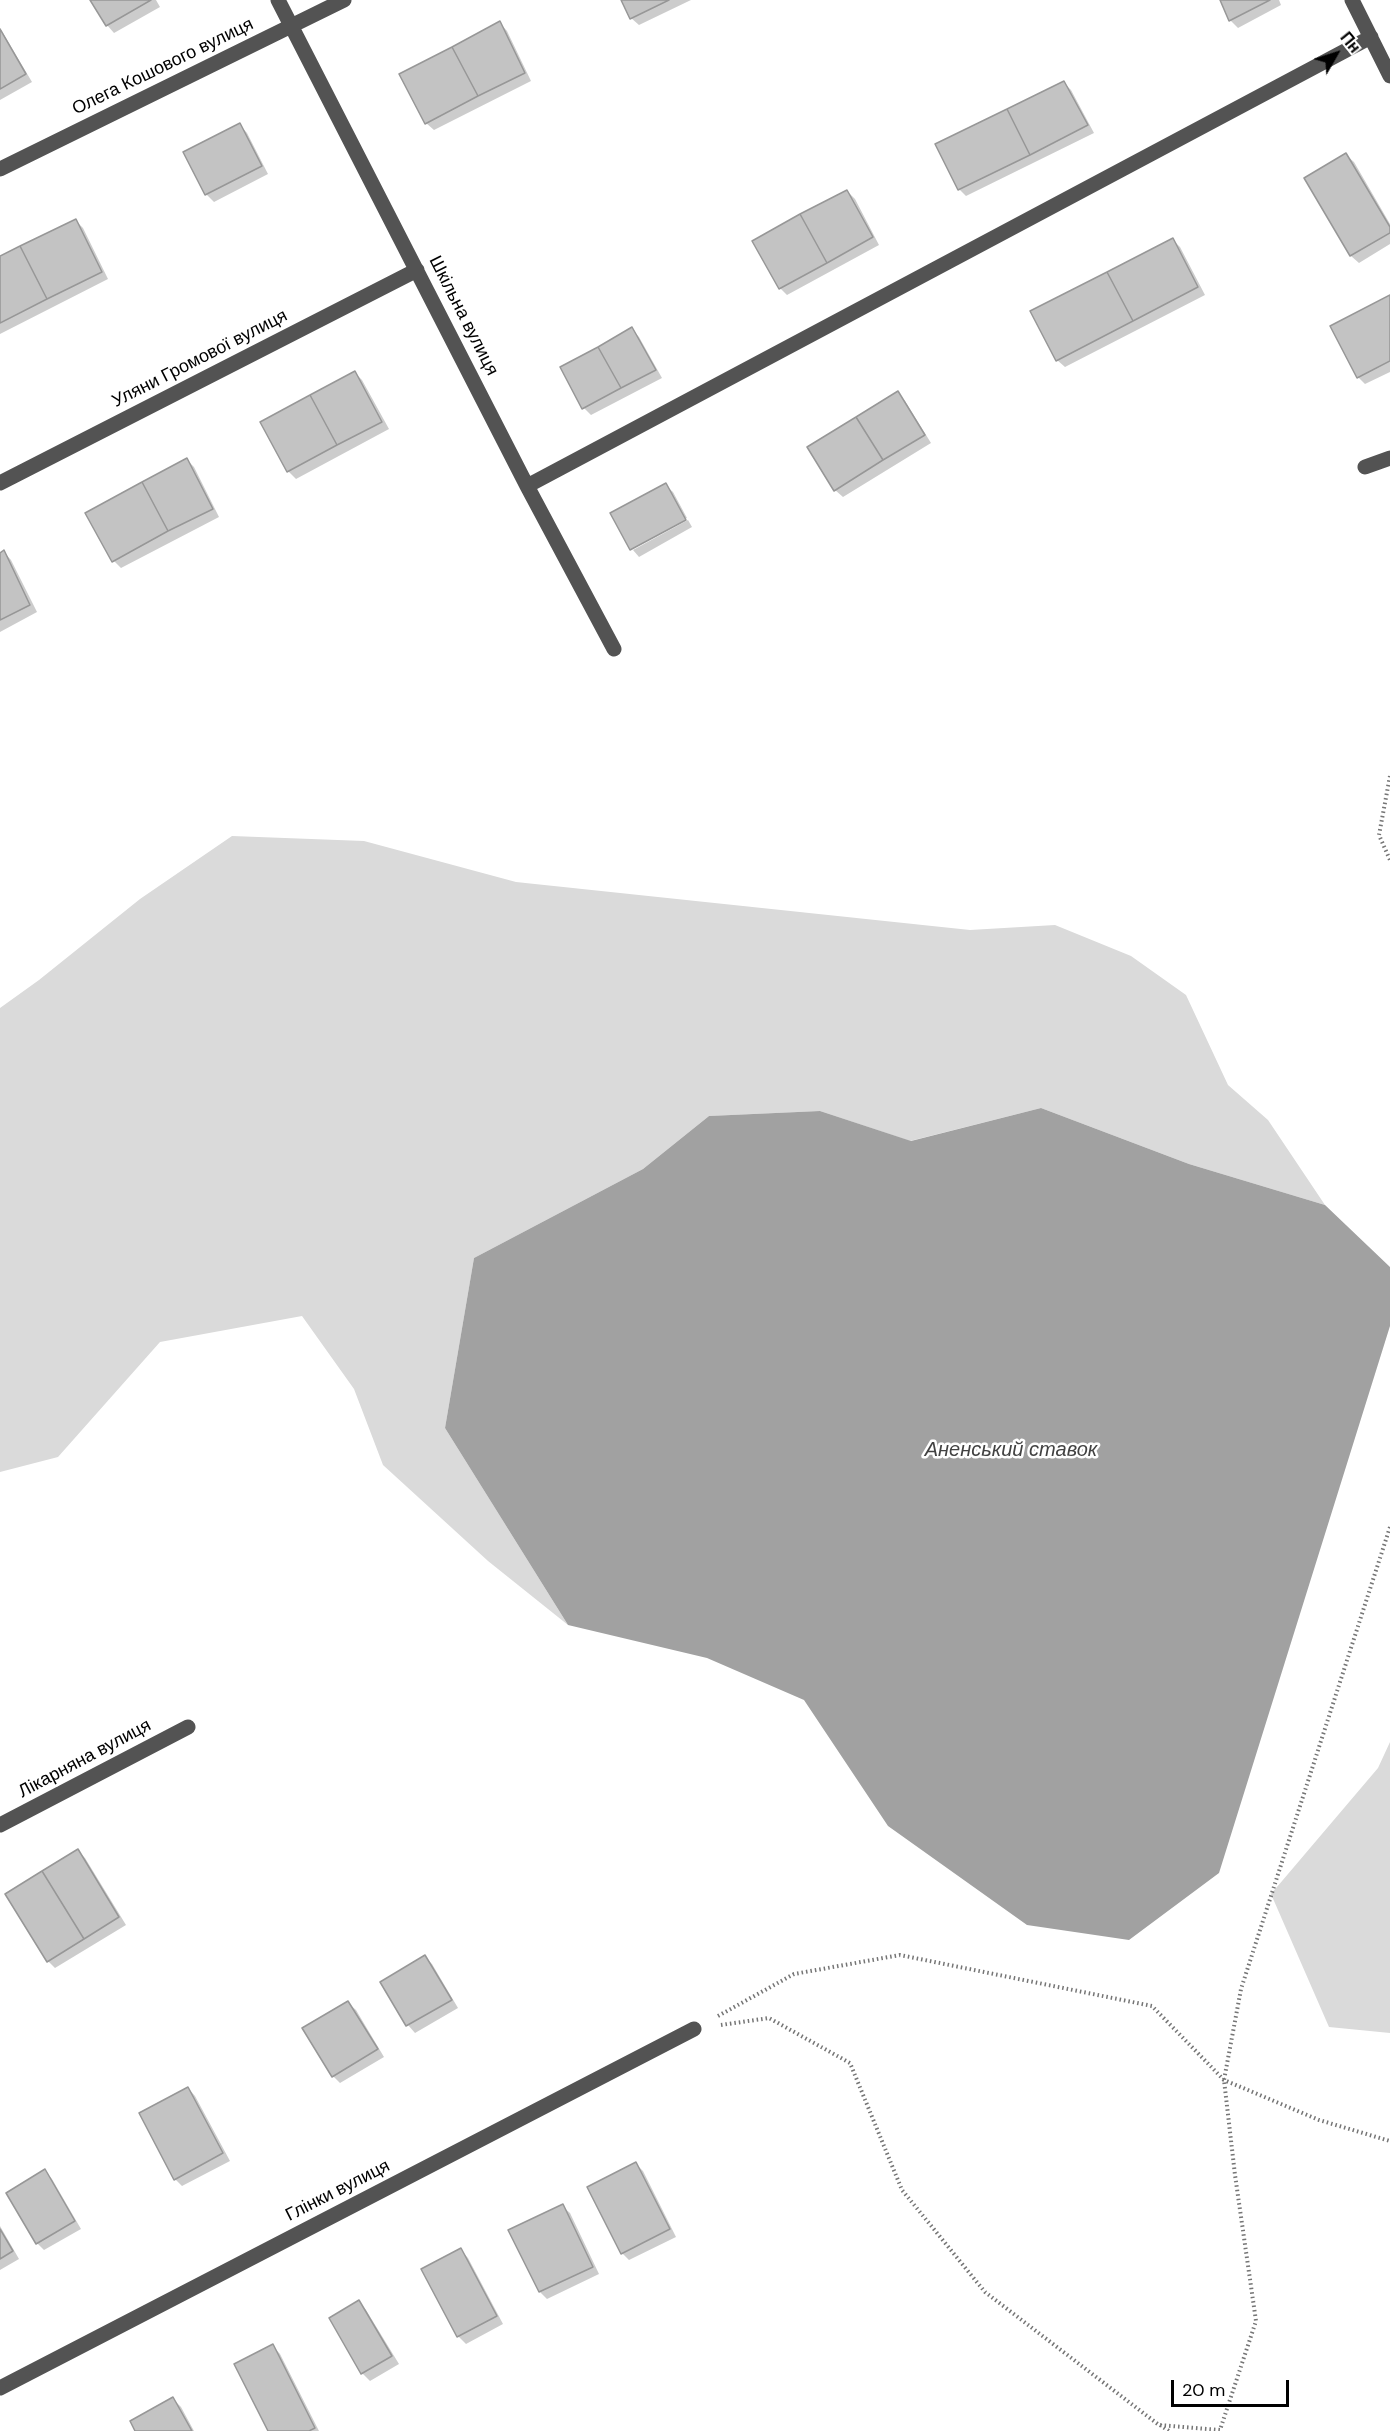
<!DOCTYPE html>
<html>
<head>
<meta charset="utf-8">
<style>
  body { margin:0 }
  #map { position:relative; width:1390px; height:2431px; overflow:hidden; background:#fff; font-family:"DM Sans",sans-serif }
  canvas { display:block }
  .north { position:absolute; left:1306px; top:24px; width:60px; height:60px; -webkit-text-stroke:4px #fff; paint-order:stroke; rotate:51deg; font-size:16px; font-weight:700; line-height:24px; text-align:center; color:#000 }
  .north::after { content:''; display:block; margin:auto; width:21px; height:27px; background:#000; clip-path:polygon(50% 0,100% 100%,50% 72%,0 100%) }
  .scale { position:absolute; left:1171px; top:2380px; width:118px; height:27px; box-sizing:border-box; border:3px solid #000; border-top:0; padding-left:8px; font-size:18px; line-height:21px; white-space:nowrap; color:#000; -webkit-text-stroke:4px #fff; paint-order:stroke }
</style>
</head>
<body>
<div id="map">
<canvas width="1390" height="2431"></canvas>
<div class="north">Пн</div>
<div class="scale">20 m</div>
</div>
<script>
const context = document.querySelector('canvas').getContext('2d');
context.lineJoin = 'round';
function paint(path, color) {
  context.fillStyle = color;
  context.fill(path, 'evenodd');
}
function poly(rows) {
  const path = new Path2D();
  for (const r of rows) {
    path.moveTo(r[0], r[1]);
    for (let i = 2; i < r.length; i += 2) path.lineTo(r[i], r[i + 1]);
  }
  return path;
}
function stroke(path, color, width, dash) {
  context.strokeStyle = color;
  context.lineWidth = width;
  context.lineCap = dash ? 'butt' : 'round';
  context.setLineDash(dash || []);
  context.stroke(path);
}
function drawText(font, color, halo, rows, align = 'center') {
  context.font = font + ' "DM Sans",sans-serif';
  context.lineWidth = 5;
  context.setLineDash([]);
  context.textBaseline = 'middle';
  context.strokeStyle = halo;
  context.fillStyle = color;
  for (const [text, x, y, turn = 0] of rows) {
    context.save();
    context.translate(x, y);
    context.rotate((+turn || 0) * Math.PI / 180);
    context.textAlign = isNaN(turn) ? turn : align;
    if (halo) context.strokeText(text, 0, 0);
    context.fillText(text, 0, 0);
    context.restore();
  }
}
paint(poly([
  [232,836,364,841,516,882,970,930,1055,925,1131,956,1186,995,1228,1085,1268,1120,1325,1205,1189,1164,1041,1108,910,1141,820,1111,709,1116,643,1169,474,1258,445,1428,568,1625,488,1561,383,1465,354,1389,302,1316,160,1342,58,1457,0,1472,0,1008,39,980,140,899],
  [1390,1742,1390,2033,1329,2027,1271,1894,1378,1768]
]), '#dadada');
paint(poly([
  [1041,1108,1189,1164,1325,1205,1390,1267,1390,1326,1219,1873,1129,1940,1027,1925,888,1826,804,1700,707,1658,568,1625,445,1428,474,1258,643,1169,709,1116,820,1111,911,1141]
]), '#a1a1a1');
paint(poly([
  [92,0,156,0,160,7,114,33,107,25],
  [622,0,691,0,639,25,631,18],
  [1221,0,1279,0,1281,5,1238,28,1230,20],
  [500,23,507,31,531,81,434,130,426,123],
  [0,28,32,82,0,100],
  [1063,82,1071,90,1094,133,966,196,959,189],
  [240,125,247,133,268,174,214,202,206,194],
  [1346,155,1354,162,1390,224,1390,244,1359,263,1351,256,1306,178],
  [847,191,855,199,879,245,787,295,780,288],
  [75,220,83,228,108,279,0,334,0,258],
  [1173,240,1180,247,1205,295,1065,367,1057,360],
  [1390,297,1390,372,1365,384,1358,377],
  [632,329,639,337,662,378,591,415,584,408],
  [354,372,362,380,389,429,296,479,288,471],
  [898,393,905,401,931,443,843,497,835,490],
  [186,459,194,467,219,517,121,568,114,561],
  [665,485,673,492,687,518,632,549,612,513],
  [688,520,692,527,639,557,633,550],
  [4,552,11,560,37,612,0,632,0,554],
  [78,1851,85,1858,126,1925,55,1968,48,1961],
  [425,1957,432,1964,458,2008,415,2033,408,2025,382,1982],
  [348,2003,356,2010,384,2057,340,2083,333,2076],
  [188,2088,195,2096,230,2161,182,2186,175,2179],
  [636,2164,643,2171,676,2237,629,2260,622,2253],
  [45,2171,52,2179,81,2229,44,2250,37,2243],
  [562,2206,570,2213,599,2274,547,2299,540,2292],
  [0,2226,19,2259,0,2270],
  [461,2250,468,2258,503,2324,466,2344,458,2336],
  [359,2302,366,2310,399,2364,370,2381,362,2373,331,2319],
  [273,2346,280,2354,319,2431,270,2431],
  [173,2399,181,2407,194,2431,137,2431]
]), '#0003');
const building = poly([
  [90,0,151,0,106,26,90,0],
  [621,0,669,0,630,19,621,0],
  [1220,0,1270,0,1229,21,1220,0],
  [500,21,525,73,478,96,452,47,500,21],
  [0,29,26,74,0,89,0,29],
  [452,47,478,96,425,124,399,74,452,47],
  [1064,81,1088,125,1030,155,1007,109,1064,81],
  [1007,109,1030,155,958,190,935,144,1007,109],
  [240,123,262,166,205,195,183,152,240,123],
  [1346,153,1390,227,1390,233,1350,256,1304,178,1346,153],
  [847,190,873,237,827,263,800,214,847,190],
  [800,214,827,263,779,289,752,241,800,214],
  [76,219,102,272,47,299,20,246,76,219],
  [1173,238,1198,287,1133,321,1107,272,1173,238],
  [20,246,47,299,0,323,0,256,20,246],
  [1107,272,1133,321,1056,361,1030,311,1107,272],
  [1390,295,1390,361,1357,378,1330,326,1390,295],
  [632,327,656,370,621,388,598,347,632,327],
  [598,347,621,388,582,409,560,367,598,347],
  [355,371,382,422,337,445,310,395,355,371],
  [898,391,925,435,883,460,856,417,898,391],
  [310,395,337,445,287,472,260,422,310,395],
  [856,417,883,460,834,491,807,447,856,417],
  [187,458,213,509,168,531,142,482,187,458],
  [142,482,168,531,112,562,85,513,142,482],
  [666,483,686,520,630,550,610,513,666,483],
  [4,550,30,605,0,620,0,553,4,550],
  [78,1849,119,1917,84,1939,42,1871,78,1849],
  [42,1871,84,1939,47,1962,5,1894,42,1871],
  [425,1955,452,2000,406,2026,380,1982,425,1955],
  [348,2001,378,2049,332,2077,302,2028,348,2001],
  [188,2087,223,2153,174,2180,139,2113,188,2087],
  [636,2162,670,2229,621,2254,587,2187,636,2162],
  [45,2169,75,2221,36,2244,6,2193,45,2169],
  [563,2204,593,2267,539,2292,508,2230,563,2204],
  [0,2229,13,2251,0,2259,0,2229],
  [461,2248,497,2316,457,2337,421,2269,461,2248],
  [359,2300,392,2356,361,2374,329,2318,359,2300],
  [273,2344,315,2428,309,2431,268,2431,234,2364,273,2344],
  [173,2397,192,2431,135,2431,130,2421,173,2397]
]);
paint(building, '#c3c3c3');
stroke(building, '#979797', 1.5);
stroke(poly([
  [1390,776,1379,835,1390,860],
  [718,2016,794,1974,900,1955,1152,2006,1224,2080,1319,2120,1390,2141],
  [721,2025,769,2018,850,2063,902,2190,985,2292,1159,2425,1220,2430,1256,2321,1235,2175,1224,2080,1241,1989,1390,1527],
  [1160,2425,1169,2431]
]), '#757575', 4, [1.5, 3]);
stroke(poly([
  [278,0,527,486,614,649],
  [1352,0,1390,76],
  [0,169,344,0],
  [1365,467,1390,458],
  [0,483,417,270],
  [527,486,1371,37],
  [0,1825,188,1727],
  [0,2388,694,2029]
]), '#535353', 15);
drawText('18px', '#000', '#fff', [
  ["Олега Кошового вулиця",163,67,-26],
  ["Шкільна вулиця",463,316,63],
  ["Уляни Громової вулиця",200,359,-27],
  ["Лікарняна вулиця",85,1759,-28],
  ["Глінки вулиця",338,2191,-27]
]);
drawText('italic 20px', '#424242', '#fff', [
  ["Аненський ставок",1011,1451]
]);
</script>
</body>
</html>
